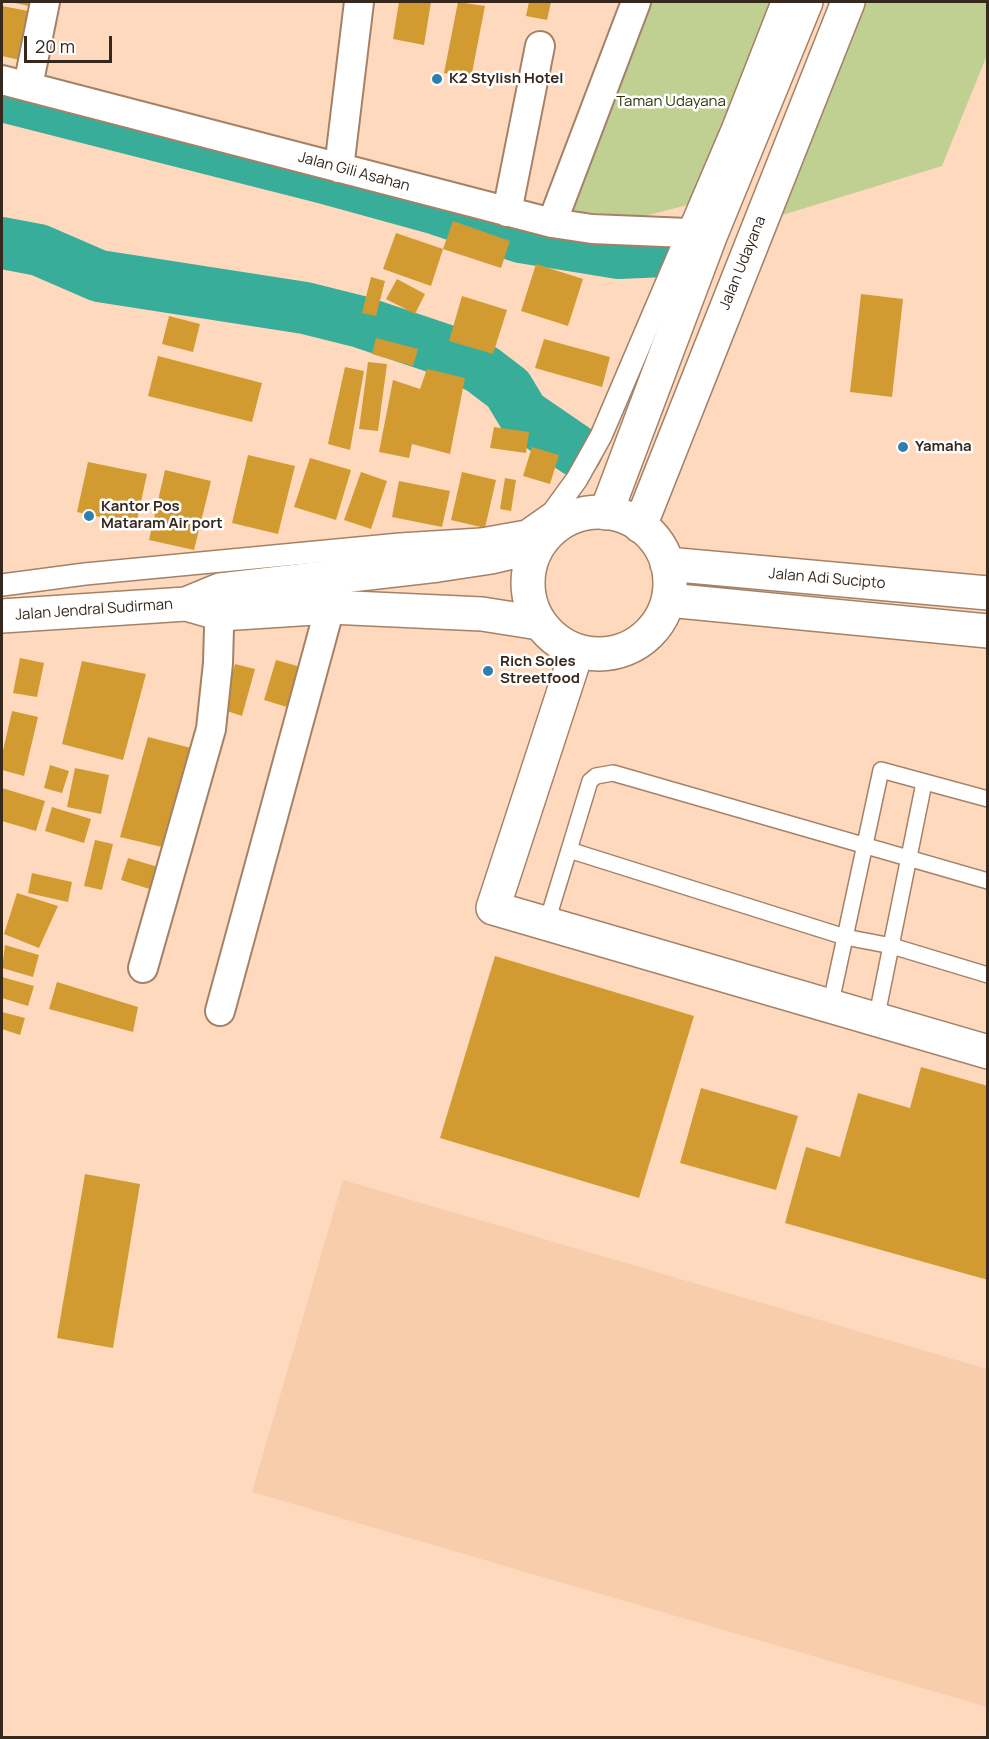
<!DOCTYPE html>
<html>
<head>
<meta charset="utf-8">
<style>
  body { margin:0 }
  #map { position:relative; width:989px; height:1739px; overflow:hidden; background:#fed9bd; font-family:Manrope,sans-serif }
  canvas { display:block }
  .frame { position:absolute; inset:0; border:3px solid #36281d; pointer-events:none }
  .scale { position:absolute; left:24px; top:36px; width:88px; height:27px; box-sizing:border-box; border:3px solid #36281d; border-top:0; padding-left:8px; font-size:18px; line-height:21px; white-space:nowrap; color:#36281d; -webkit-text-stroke:4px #fff; paint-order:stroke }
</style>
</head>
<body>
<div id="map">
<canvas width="989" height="1739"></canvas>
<div class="frame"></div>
<div class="scale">20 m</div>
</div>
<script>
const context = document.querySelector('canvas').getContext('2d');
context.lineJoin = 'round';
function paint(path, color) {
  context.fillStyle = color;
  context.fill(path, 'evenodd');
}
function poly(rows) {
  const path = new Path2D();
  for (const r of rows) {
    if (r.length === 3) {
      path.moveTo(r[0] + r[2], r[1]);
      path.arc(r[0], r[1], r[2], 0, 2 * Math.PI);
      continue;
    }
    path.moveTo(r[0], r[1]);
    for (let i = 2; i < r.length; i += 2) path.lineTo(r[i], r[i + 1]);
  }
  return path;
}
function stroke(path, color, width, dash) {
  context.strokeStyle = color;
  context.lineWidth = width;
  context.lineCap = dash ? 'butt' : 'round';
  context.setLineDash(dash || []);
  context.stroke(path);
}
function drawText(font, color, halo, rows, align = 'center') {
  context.font = font + ' Manrope,sans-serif';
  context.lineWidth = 5;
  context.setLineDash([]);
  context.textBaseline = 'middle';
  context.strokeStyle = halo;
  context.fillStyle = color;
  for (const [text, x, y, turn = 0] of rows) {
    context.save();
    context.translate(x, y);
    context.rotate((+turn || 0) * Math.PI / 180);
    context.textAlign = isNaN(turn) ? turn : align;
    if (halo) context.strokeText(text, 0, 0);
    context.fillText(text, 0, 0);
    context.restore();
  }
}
paint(poly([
  [343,1180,987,1369,987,1707,252,1492]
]), '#f8cdac');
paint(poly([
  [647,2,776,2,695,203,645,216,562,211],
  [866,2,987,2,987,55,942,166,779,216]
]), '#c0cf92');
stroke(poly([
  [2,96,325,178,437,209,521,237,619,253,665,251],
  [2,243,39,250,99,276,305,308,361,322,453,353,483,370,508,389,523,414,577,451]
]), '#37ad9a', 52);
paint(poly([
  [10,2,30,2,29,6],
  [399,2,431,2,424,45,393,39],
  [458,2,485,6,471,78,444,73],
  [529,2,551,2,547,20,526,16],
  [2,6,39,13,29,62,2,56],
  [453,221,510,241,501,268,443,249],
  [396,233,443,249,431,286,383,269],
  [536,264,583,279,568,326,521,311],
  [371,277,385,281,376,316,362,313],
  [397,279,425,294,415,314,386,299],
  [861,294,903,299,892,397,850,392],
  [462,296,507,310,493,354,449,341],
  [169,316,200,324,193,352,162,344],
  [376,338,418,349,413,366,372,354],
  [544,339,610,357,602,387,535,368],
  [158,356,262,383,252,422,148,396],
  [368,362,387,364,378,431,359,429],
  [345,367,364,371,350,450,328,444],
  [427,369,465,378,450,454,412,444,409,458,379,452,393,380,420,389],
  [494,427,529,432,526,453,490,448],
  [532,447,559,455,550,484,523,476],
  [248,455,295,466,278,534,232,523],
  [310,458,351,470,336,520,294,507],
  [88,462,147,474,136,525,77,512],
  [165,470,211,481,194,550,149,540],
  [361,472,387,481,371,529,344,520],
  [462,472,496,480,485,528,451,520],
  [505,478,516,480,511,511,500,509],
  [399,481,450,491,442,527,392,517],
  [20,658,44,663,37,697,13,693],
  [276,660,301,667,290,708,264,700],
  [82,661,146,674,123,760,62,744],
  [235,664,255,669,242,716,221,709],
  [12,711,38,717,24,776,2,770,2,755],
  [148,737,195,749,166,848,120,837],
  [50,765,69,771,62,793,44,788],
  [75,768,109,775,101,814,67,807],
  [2,788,45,801,36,831,2,821],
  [52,807,91,819,84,843,45,831],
  [95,840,113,844,102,890,84,886],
  [128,858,168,870,162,893,121,880],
  [32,873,72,882,68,902,28,893],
  [17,893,58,906,39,948,4,934],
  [5,945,39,955,33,977,2,968],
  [495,956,694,1016,639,1198,440,1138],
  [2,977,34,986,28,1006,2,998],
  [57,982,138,1007,133,1032,49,1009],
  [2,1012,25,1018,20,1035,2,1029],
  [921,1067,988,1086,988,1280,785,1223,806,1147,840,1157,858,1093,910,1108],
  [701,1088,798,1116,776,1190,680,1163],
  [85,1174,140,1184,113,1348,57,1338]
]), '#d29b31');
const service = poly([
  [569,850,590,781,596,776,613,773,988,881],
  [546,925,569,850,845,937,892,946,988,975],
  [830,1007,881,770,988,799],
  [876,1020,924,783]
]);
const pedestrian = poly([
  [2,585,85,574,400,544,481,539,526,531,553,512,577,479,601,436,733,127,782,2]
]);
const minor = poly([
  [2,80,552,223,592,229,711,234],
  [28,86,45,2],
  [339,168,359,2],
  [507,212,540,46],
  [552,223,636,2],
  [143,968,211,729,218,663,220,592],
  [220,1011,330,607]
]);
const tertiary = poly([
  [577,651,493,908,988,1052]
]);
const secondary = poly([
  [606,513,711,234,806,2],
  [640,526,848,2]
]);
const trunk = poly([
  [599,583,71],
  [667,564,988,593],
  [668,600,988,631],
  [186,604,220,590,438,565,491,557,538,546],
  [2,616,186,604,221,614,330,607,482,614,539,623]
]);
stroke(service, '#a38268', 18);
stroke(pedestrian, '#a38268', 24);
stroke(minor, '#a38268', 32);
stroke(tertiary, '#a38268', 36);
stroke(secondary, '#a38268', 36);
stroke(trunk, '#a38268', 36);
stroke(service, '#fff', 15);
stroke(pedestrian, '#fff', 21);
stroke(minor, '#fff', 28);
stroke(tertiary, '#fff', 33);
stroke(secondary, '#fff', 33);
stroke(trunk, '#fff', 33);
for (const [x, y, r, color] of [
  [437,79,6,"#2e7fb0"],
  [903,447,6,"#2e7fb0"],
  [89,516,6,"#2e7fb0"],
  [488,671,6,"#2e7fb0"]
]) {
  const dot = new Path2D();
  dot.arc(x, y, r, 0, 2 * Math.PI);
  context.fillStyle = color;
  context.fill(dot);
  stroke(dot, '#fff', 2);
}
drawText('bold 15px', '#36281d', '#fff', [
  ["K2 Stylish Hotel",449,79],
  ["Yamaha",915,447],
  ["Kantor Pos",101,507],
  ["Mataram Air port",101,524],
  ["Rich Soles",500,662],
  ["Streetfood",500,679]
], 'left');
drawText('15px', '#2c3508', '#fff', [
  ["Taman Udayana",671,102]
]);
drawText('15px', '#36281d', '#fff', [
  ["Jalan Gili Asahan",354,172,15],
  ["Jalan Udayana",743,263,-68],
  ["Jalan Adi Sucipto",827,579,5],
  ["Jalan Jendral Sudirman",94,610,-4]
]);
</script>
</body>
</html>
